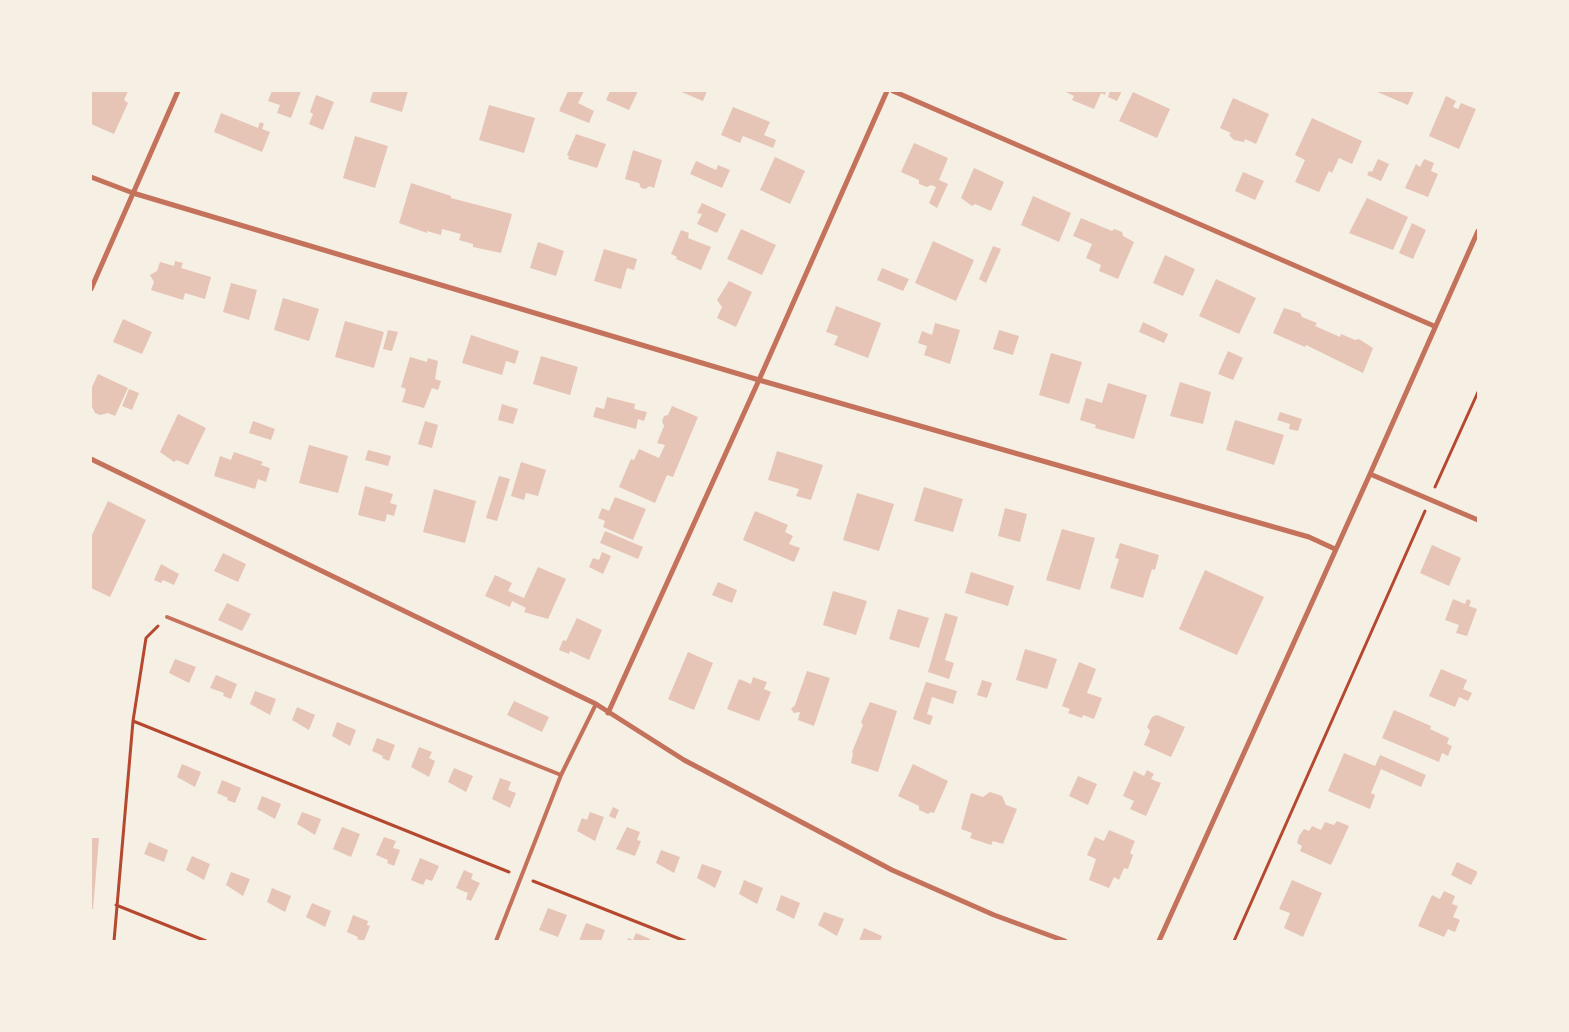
<!DOCTYPE html>
<html>
<head>
<meta charset="utf-8">
<style>
  body { margin:0 }
  #map { position:relative; width:1569px; height:1032px; overflow:hidden; background:#f6efe4; font-family:"IBM Plex Sans",sans-serif }
  canvas { display:block }
  .frame { position:absolute; inset:0; border:92px solid #f6efe4; pointer-events:none }
</style>
</head>
<body>
<div id="map">
<canvas width="1569" height="1032"></canvas>
<div class="frame"></div>
</div>
<script>
const context = document.querySelector('canvas').getContext('2d');
context.lineJoin = 'round';
function paint(path, color) {
  context.fillStyle = color;
  context.fill(path, 'evenodd');
}
function poly(rows) {
  const path = new Path2D();
  for (const r of rows) {
    path.moveTo(r[0], r[1]);
    for (let i = 2; i < r.length; i += 2) path.lineTo(r[i], r[i + 1]);
  }
  return path;
}
function stroke(path, color, width, dash) {
  context.strokeStyle = color;
  context.lineWidth = width;
  context.lineCap = dash ? 'butt' : 'round';
  context.setLineDash(dash || []);
  context.stroke(path);
}
paint(poly([
  [91,91,128,91,124,100,128,103,114,134,91,124],
  [272,91,301,91,291,118,277,113,280,105,268,101],
  [373,91,408,91,402,112,370,102],
  [568,91,584,91,578,103,594,111,589,123,559,111],
  [610,91,638,91,629,110,606,100],
  [679,91,707,91,703,101],
  [1064,91,1106,91,1105,95,1101,93,1094,109,1072,100,1074,96],
  [1110,91,1122,91,1117,101,1108,97],
  [1375,91,1414,91,1408,105],
  [1133,92,1170,109,1157,138,1119,121],
  [316,95,334,102,323,130,309,124,313,114,310,112],
  [1446,96,1456,101,1453,107,1458,109,1461,103,1476,109,1459,149,1429,136],
  [1233,98,1269,114,1256,144,1245,139,1244,142,1234,140,1229,135,1231,133,1220,128],
  [489,105,535,118,524,153,479,140],
  [733,107,770,122,764,135,776,140,773,148,743,136,740,143,721,135],
  [221,113,258,128,260,122,264,124,262,129,270,132,262,152,214,132],
  [1312,118,1362,141,1352,164,1339,158,1332,173,1329,171,1319,192,1295,182,1305,160,1295,155],
  [576,134,606,144,597,168,568,159,569,156,567,155],
  [355,136,388,146,375,188,343,178],
  [914,143,948,158,939,180,948,184,937,208,929,203,936,187,931,185,927,187,919,184,919,180,901,172],
  [633,150,662,160,654,188,650,186,645,189,641,188,639,183,625,179],
  [775,157,805,171,790,204,760,190],
  [1378,159,1389,164,1381,181,1367,175,1369,171,1372,172],
  [1424,159,1434,163,1431,171,1438,174,1428,197,1405,188,1416,164,1420,167],
  [696,161,716,170,718,165,730,170,722,188,690,174],
  [974,168,1004,182,991,211,975,204,972,206,961,198],
  [1243,172,1264,181,1255,200,1235,191],
  [411,183,451,196,451,198,512,214,501,253,473,247,473,244,459,240,461,234,442,229,441,235,427,231,427,233,399,223],
  [1033,196,1071,213,1059,242,1021,225],
  [1367,198,1408,217,1393,250,1349,233],
  [702,203,726,214,717,233,697,224,702,214,697,213],
  [1081,218,1112,231,1114,229,1122,232,1123,236,1134,242,1118,279,1099,271,1101,265,1086,258,1092,244,1073,236],
  [1412,223,1426,230,1413,259,1399,253],
  [741,229,776,245,762,275,727,259],
  [681,230,689,233,688,238,711,247,701,270,676,259,677,257,671,254],
  [933,241,974,260,956,301,915,283],
  [538,242,564,251,556,276,530,268],
  [993,246,1001,249,986,283,979,279],
  [604,249,637,259,634,270,627,268,621,289,594,281],
  [1165,255,1195,269,1183,296,1153,283],
  [175,261,183,263,181,268,211,277,205,299,185,293,183,300,151,290,154,282,150,275,157,271,160,262,174,266],
  [882,268,909,279,903,291,877,280],
  [1216,279,1256,298,1239,334,1199,316],
  [729,281,752,292,736,327,717,318,722,307,717,300],
  [231,283,257,290,249,320,223,312],
  [283,298,319,309,309,341,274,330],
  [836,306,881,323,868,358,834,345,838,336,826,332],
  [1284,308,1300,313,1302,317,1317,323,1315,326,1340,337,1341,334,1355,340,1359,339,1373,348,1363,373,1306,345,1305,347,1273,333],
  [123,319,152,332,142,354,113,342],
  [345,321,384,332,374,368,335,357],
  [1143,322,1168,334,1164,343,1139,332],
  [935,323,960,330,950,364,924,355,927,346,918,343,922,331,932,335],
  [388,330,398,332,392,351,383,349],
  [999,330,1019,336,1013,355,993,349],
  [471,335,519,351,515,364,506,361,502,375,462,363],
  [1228,351,1243,358,1233,380,1218,374],
  [1051,353,1082,362,1069,404,1039,395],
  [541,356,578,367,570,395,533,384],
  [410,357,427,362,428,358,438,361,435,379,441,381,438,390,432,388,424,408,402,402,406,389,401,387],
  [98,374,128,388,115,416,108,413,100,415,95,413,91,405,91,389],
  [1180,382,1211,392,1203,424,1170,416],
  [1108,383,1147,395,1134,439,1095,428,1096,425,1080,420,1086,398,1102,403],
  [129,389,139,393,132,410,122,406],
  [607,397,635,404,634,409,647,412,644,421,638,419,636,429,593,417,596,407,604,409],
  [502,404,518,409,513,424,498,420],
  [672,406,698,417,673,477,667,475,655,503,619,487,631,459,634,460,639,449,659,458,665,445,657,443,664,426,662,421,664,416,668,415],
  [1280,412,1302,419,1298,431,1289,429,1290,424,1277,420],
  [178,414,206,428,188,465,177,460,174,462,160,452],
  [1235,420,1284,435,1274,465,1226,450],
  [253,421,275,429,271,440,249,433],
  [425,421,438,425,432,448,418,444],
  [309,445,348,456,338,493,299,483],
  [368,450,391,456,388,466,365,460],
  [777,451,823,465,811,500,796,496,799,489,768,480],
  [234,452,263,462,261,465,270,468,266,482,258,479,255,489,214,476,220,456,231,460],
  [521,462,546,470,538,496,526,493,524,500,511,496],
  [499,476,510,479,497,521,486,518],
  [365,486,393,494,390,503,397,505,394,516,387,514,385,522,358,515],
  [924,487,963,499,953,532,914,521],
  [434,489,476,501,465,543,423,532],
  [857,493,894,504,879,551,843,540],
  [615,497,646,509,633,540,603,527,605,521,598,518,602,508,609,511],
  [108,501,146,520,110,597,91,588,91,537],
  [1005,508,1027,514,1020,542,998,536],
  [755,511,788,525,785,532,793,536,789,544,800,548,794,562,743,540],
  [1062,529,1095,538,1080,590,1046,580],
  [605,531,643,547,638,559,600,543],
  [1120,543,1159,555,1155,570,1152,569,1143,598,1110,588,1119,559,1115,558],
  [1432,545,1461,558,1449,586,1420,573],
  [602,552,611,556,603,574,589,567,593,558,599,560],
  [223,553,246,564,238,582,214,571],
  [161,564,179,574,174,585,163,580,161,583,154,580],
  [538,567,566,579,548,619,524,612,526,608,512,601,510,607,485,596,495,575,512,583,508,591,524,598],
  [1205,570,1264,597,1237,655,1179,629],
  [971,572,1014,586,1008,606,965,593],
  [718,582,737,590,732,603,712,595],
  [833,591,867,601,856,635,823,625],
  [1453,599,1465,604,1467,599,1471,601,1469,606,1477,609,1467,636,1456,633,1459,625,1445,620],
  [227,603,251,614,242,631,218,620],
  [898,609,929,618,919,648,889,639],
  [945,613,958,617,945,660,954,663,949,679,928,672],
  [577,618,602,630,589,660,570,651,569,654,559,650,563,640,566,641],
  [1025,649,1057,659,1047,689,1016,680],
  [688,652,713,663,694,710,668,699],
  [175,659,196,667,189,683,169,673],
  [1079,662,1096,669,1087,693,1102,698,1094,719,1083,715,1082,718,1068,713,1070,709,1062,706],
  [1441,669,1467,680,1463,689,1472,693,1468,701,1459,697,1455,707,1429,696],
  [807,671,830,678,814,726,798,720,800,712,794,713,791,709,795,705],
  [216,675,237,684,231,699,223,696,224,693,210,688],
  [753,677,767,682,764,689,771,692,759,721,727,709,739,679,751,684],
  [982,680,992,683,987,698,977,695],
  [926,682,957,691,953,704,932,697,927,714,933,716,930,725,913,719],
  [255,691,276,699,270,715,250,704],
  [514,701,549,717,542,732,507,715],
  [870,702,897,711,878,772,851,763,853,754,852,752,863,725,861,722],
  [297,707,315,715,309,730,292,720],
  [1394,710,1431,726,1430,729,1449,738,1447,744,1452,746,1448,756,1442,753,1439,762,1382,738],
  [1157,715,1185,727,1171,757,1144,745,1150,731,1147,727,1152,717],
  [337,722,356,730,350,746,332,736],
  [377,738,395,745,389,761,382,758,383,756,372,751],
  [419,747,432,752,429,758,435,761,429,777,411,767],
  [1344,753,1375,766,1380,755,1426,775,1421,787,1381,769,1371,793,1375,795,1370,809,1328,791],
  [182,764,201,772,195,787,177,777],
  [913,764,948,781,934,813,931,812,928,814,919,810,919,806,898,796],
  [454,768,473,776,466,792,448,782],
  [1147,770,1154,774,1151,779,1161,783,1146,816,1130,809,1134,801,1123,796,1134,771,1144,776],
  [1078,776,1097,784,1088,805,1069,796],
  [500,778,511,782,508,790,516,793,510,808,492,799],
  [222,780,241,788,235,803,227,800,228,798,217,793],
  [990,792,1002,796,1006,805,1017,809,1003,844,993,841,991,845,970,838,972,833,961,829,971,793,983,797],
  [262,796,281,804,275,819,257,809],
  [613,807,619,810,615,819,609,816],
  [302,812,321,819,315,835,297,824],
  [590,812,604,817,595,841,577,831,582,818,587,820],
  [1337,821,1349,826,1331,865,1300,851,1302,846,1297,843,1299,836,1304,829,1309,831,1312,826,1321,830,1325,822,1334,825],
  [342,827,360,834,351,857,333,849],
  [627,827,640,832,637,840,641,841,635,856,616,849],
  [1109,830,1135,841,1130,853,1133,855,1128,869,1124,868,1119,880,1114,877,1109,888,1089,880,1096,859,1087,855,1095,837,1104,841],
  [384,837,396,841,393,848,400,850,394,866,387,863,388,860,376,855],
  [91,838,99,838,93,909,91,909],
  [149,842,168,850,164,862,144,854],
  [661,850,680,857,674,873,656,863],
  [192,856,210,864,204,880,186,870],
  [420,858,439,866,432,881,426,879,423,885,411,880],
  [1457,862,1478,872,1471,885,1451,875],
  [702,864,722,871,715,888,697,878],
  [464,870,473,874,471,879,480,883,471,901,466,899,468,893,456,888],
  [231,872,250,879,243,896,226,885],
  [744,880,763,888,757,904,739,894],
  [1292,880,1322,893,1303,937,1284,928,1290,913,1279,909],
  [272,888,291,896,285,912,267,902],
  [1444,891,1455,896,1452,904,1458,906,1453,917,1460,920,1455,932,1448,929,1444,937,1418,926,1432,895,1440,899],
  [781,895,800,903,794,919,776,910],
  [312,903,331,911,325,927,306,917],
  [548,908,567,915,558,937,539,930],
  [824,912,844,919,837,936,818,925],
  [353,915,368,921,367,925,370,926,364,941,357,939,358,937,347,932],
  [586,923,605,930,601,941,579,941],
  [864,928,882,936,880,941,859,941],
  [636,933,650,939,650,941,627,941,628,938,633,940]
]), '#e6c5b7');
stroke(poly([
  [1435,487,1478,392],
  [133,721,509,872],
  [533,881,685,941],
  [116,905,206,941],
  [114,941,133,721,146,638,158,626],
  [1234,941,1425,511]
]), '#b5482f', 3);
stroke(poly([
  [167,617,561,775],
  [496,941,561,775,596,704]
]), '#c5725c', 4);
stroke(poly([
  [893,91,1434,326],
  [91,177,133,193,759,380,1309,537,1335,549],
  [91,289,178,91],
  [91,459,596,704,684,760,892,870,994,915,1065,941],
  [1370,474,1478,520],
  [608,713,759,380,887,91],
  [1159,941,1370,474,1478,231]
]), '#c5725c', 5);
</script>
</body>
</html>
